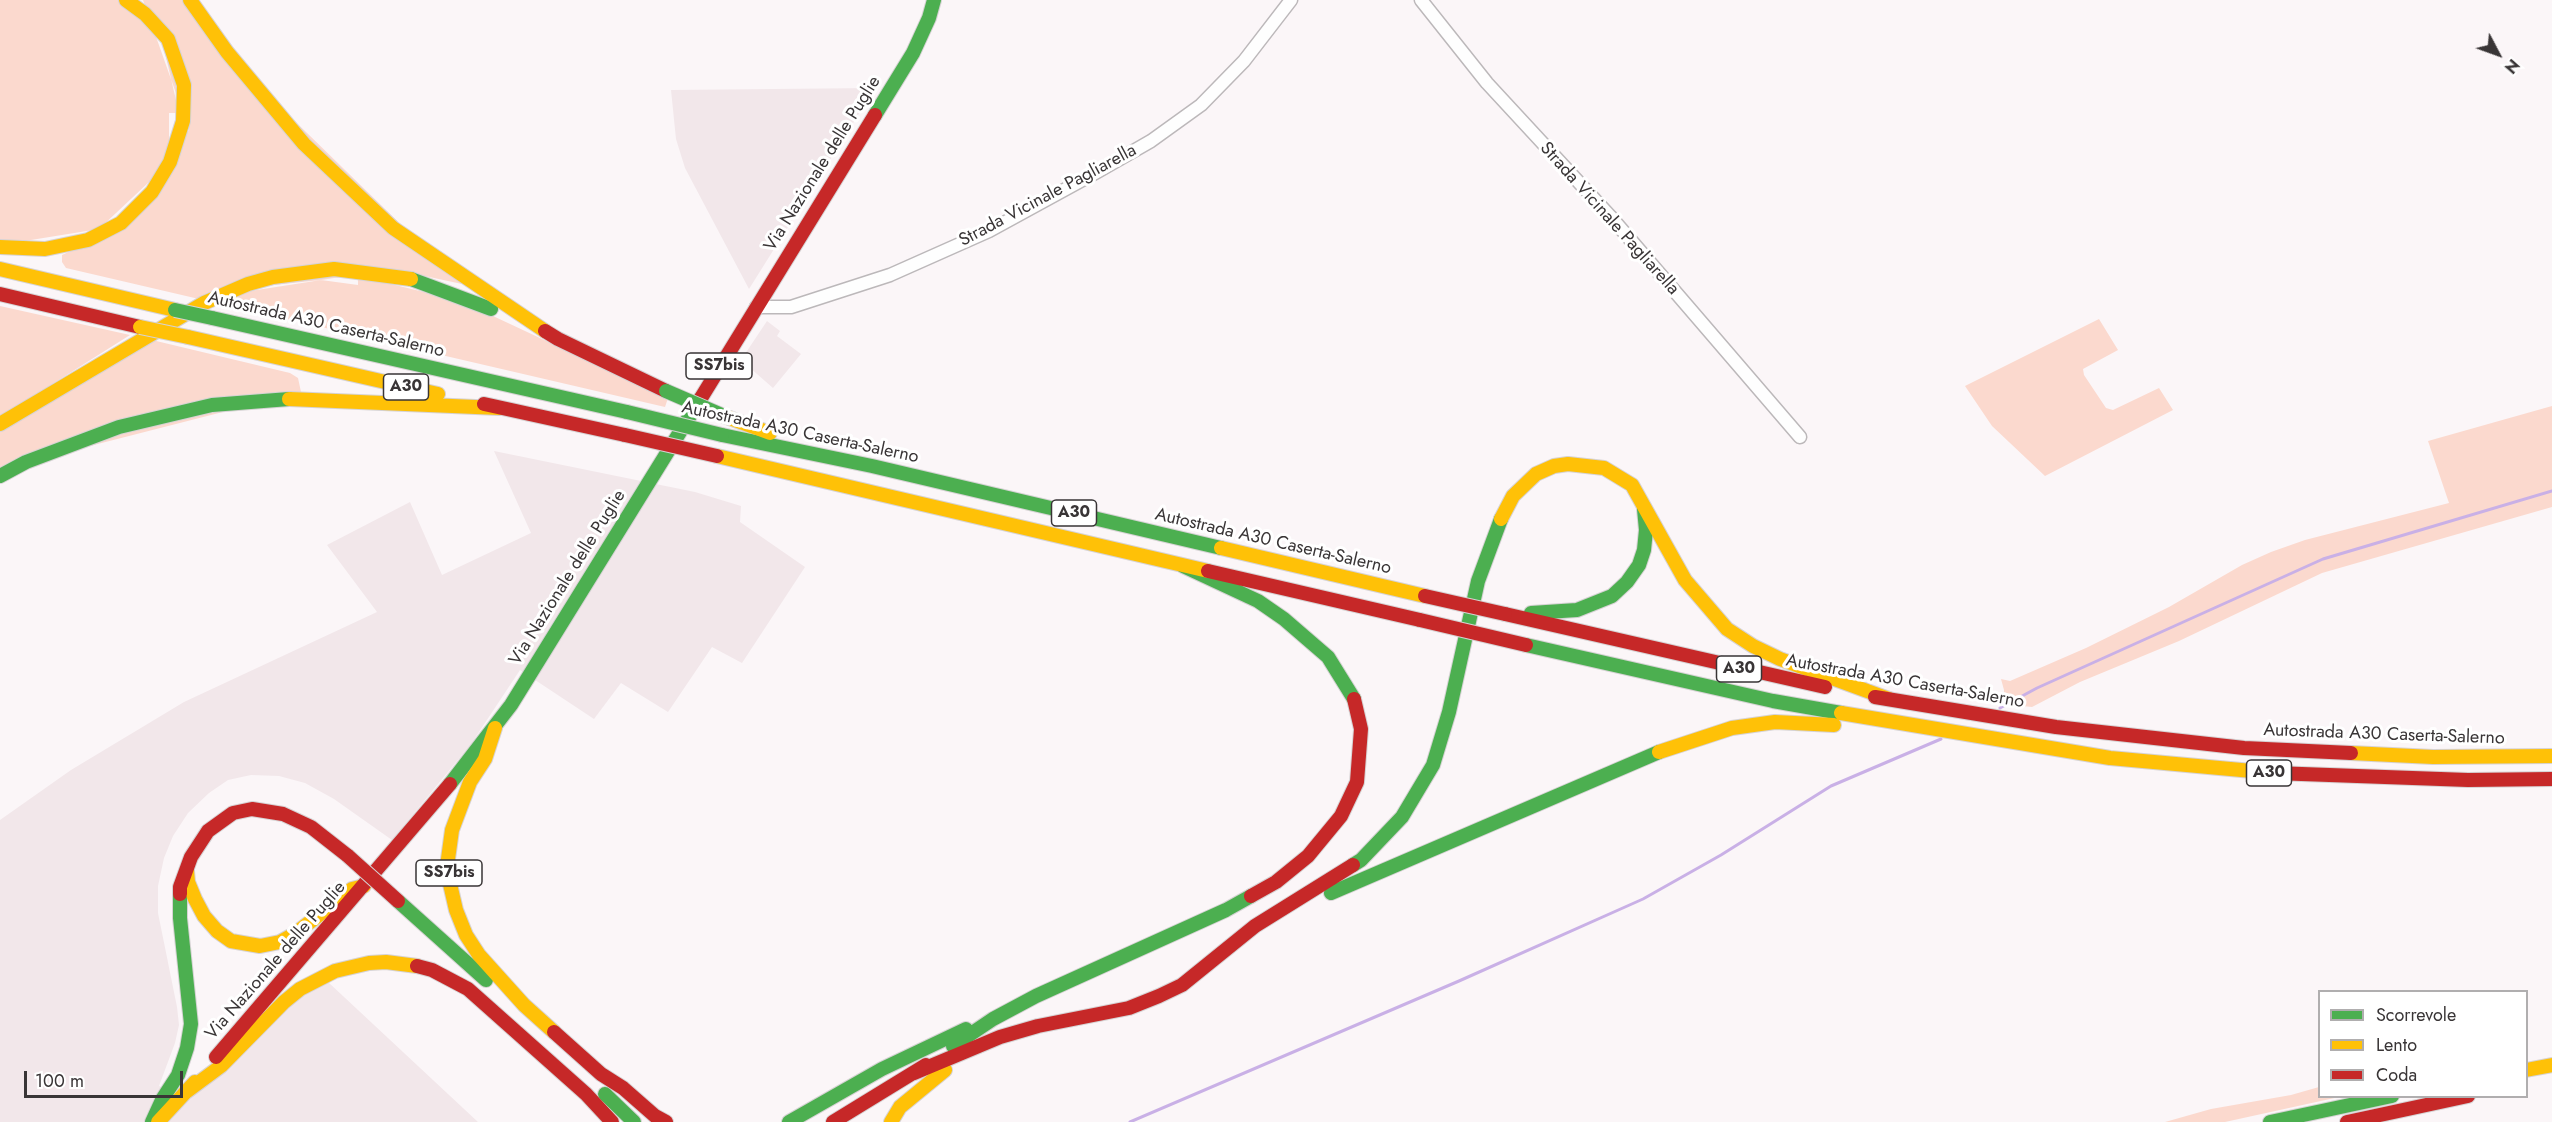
<!DOCTYPE html>
<html>
<head>
<meta charset="utf-8">
<style>
  body { margin:0 }
  #map { position:relative; width:2552px; height:1122px; overflow:hidden; background:#fbf6f8; font-family:Jost,sans-serif }
  canvas { display:block }
  .legend { position:absolute; left:2318px; top:990px; width:210px; height:108px; box-sizing:border-box; background:#fff; border:2px solid #b0aeaf; margin:0; padding:8px 10px; list-style:none; font-size:18px; color:#393536 }
  .legend li { display:flex; align-items:center; gap:12px; height:30px }
  .legend b { width:30px; border:2px solid #b0aeaf }
  .north { position:absolute; left:2468px; top:24px; width:60px; height:60px; -webkit-text-stroke:4px #fff; paint-order:stroke; rotate:131deg; font-size:16px; font-weight:700; line-height:24px; text-align:center; color:#393536 }
  .north::after { content:''; display:block; margin:auto; width:21px; height:27px; background:#393536; clip-path:polygon(50% 0,100% 100%,50% 72%,0 100%) }
  .scale { position:absolute; left:24px; top:1071px; width:159px; height:27px; box-sizing:border-box; border:3px solid #393536; border-top:0; padding-left:8px; font-size:18px; line-height:21px; white-space:nowrap; color:#393536; -webkit-text-stroke:4px #fff; paint-order:stroke }
</style>
</head>
<body>
<div id="map">
<canvas width="2552" height="1122"></canvas>
<ul class="legend">
<li><b style="height:8px;background:#4caf50"></b>Scorrevole</li>
<li><b style="height:8px;background:#ffc107"></b>Lento</li>
<li><b style="height:8px;background:#c62828"></b>Coda</li>
</ul>
<div class="north">N</div>
<div class="scale">100 m</div>
</div>
<script>
const context = document.querySelector('canvas').getContext('2d');
context.lineJoin = 'round';
function paint(path, color) {
  context.fillStyle = color;
  context.fill(path, 'evenodd');
}
function poly(rows) {
  const path = new Path2D();
  for (const r of rows) {
    path.moveTo(r[0], r[1]);
    for (let i = 2; i < r.length; i += 2) path.lineTo(r[i], r[i + 1]);
  }
  return path;
}
function stroke(path, color, width, dash) {
  context.strokeStyle = color;
  context.lineWidth = width;
  context.lineCap = dash ? 'butt' : 'round';
  context.setLineDash(dash || []);
  context.stroke(path);
}
function drawText(font, color, halo, rows, align = 'center') {
  context.font = font + ' Jost,sans-serif';
  context.lineWidth = 6;
  context.setLineDash([]);
  context.textBaseline = 'middle';
  context.strokeStyle = halo;
  context.fillStyle = color;
  for (const [text, x, y, turn = 0] of rows) {
    context.save();
    context.translate(x, y);
    context.rotate((+turn || 0) * Math.PI / 180);
    context.textAlign = isNaN(turn) ? turn : align;
    if (halo) context.strokeText(text, 0, 0);
    context.fillText(text, 0, 0);
    context.restore();
  }
}
paint(poly([
  [875,88,749,289,685,168,676,139,671,90],
  [767,321,780,331,777,336,801,354,773,388,741,360],
  [494,451,695,492,741,506,740,522,805,567,742,663,712,647,668,712,621,683,594,719,520,670,471,744,392,840,334,799,305,783,279,776,251,775,228,780,209,793,188,813,173,836,164,858,158,886,158,913,177,1007,179,1025,175,1043,159,1086,190,1099,306,992,328,982,478,1122,0,1122,0,820,71,770,184,702,377,612,327,545,410,502,442,575,531,533]
]), '#f2e7ea');
paint(poly([
  [0,0,122,0,161,36,179,113,169,113,169,150,165,167,99,229,0,245],
  [143,0,188,0,228,56,462,284,392,269,199,299,66,268,62,262,62,255,122,227,189,130],
  [358,276,461,301,668,398,665,407,218,303,264,286,321,280,358,285],
  [0,306,130,335,0,417],
  [2099,319,2118,350,2083,369,2084,375,2106,408,2113,410,2159,388,2173,410,2045,476,1992,426,1965,386],
  [152,340,290,373,298,378,301,392,0,469,0,430],
  [2552,406,2552,507,2322,573,2179,641,2080,682,2032,707,2004,704,2004,690,2001,679,2010,681,2086,648,2169,607,2242,565,2271,552,2305,540,2449,503,2428,441],
  [2319,1087,2320,1096,2339,1097,2225,1122,2165,1122,2211,1109,2291,1095]
]), '#fbd9ce');
stroke(poly([
  [2000,708,2037,688,2323,559,2552,491],
  [1130,1122,1459,981,1643,899,1721,855,1831,786,1941,739]
]), '#c9b0e6', 3);
const street = poly([
  [1421,0,1487,83,1610,216,1800,437],
  [756,307,791,307,890,275,989,231,1097,172,1151,141,1201,105,1244,61,1291,0]
]);
const fast = poly([
  [875,115,913,53,929,18,934,0],
  [411,279,491,309],
  [212,318,627,412],
  [722,435,872,466,1221,548],
  [0,476,26,462,119,427,212,405,289,399],
  [1183,566,1258,601,1284,619,1328,657,1354,699],
  [1531,613,1577,610,1612,596,1627,582,1639,565,1644,550,1646,530,1644,509],
  [1526,645,1773,701,1841,713],
  [450,784,511,705,701,398],
  [1353,865,1361,860,1402,817,1433,765,1449,712,1478,581,1501,519],
  [1331,893,1659,752],
  [398,901,486,980],
  [953,1046,993,1019,1036,996,1226,910,1251,896],
  [605,1094,634,1122],
  [152,1122,163,1098,178,1075,187,1048,191,1024,180,918,180,894],
  [789,1122,882,1069,966,1029],
  [2270,1122,2392,1096]
]);
const slow = poly([
  [190,0,227,52,304,144,393,228,545,331],
  [0,247,45,249,88,240,121,223,152,192,170,162,183,121,184,85,168,39,145,14,126,0],
  [0,269,175,310],
  [188,337,438,394],
  [289,399,499,408],
  [724,416,770,433],
  [0,424,204,303,248,284,273,277,334,269,411,279],
  [717,456,1208,571],
  [1501,519,1513,496,1536,474,1554,466,1568,464,1604,468,1632,485,1685,580,1727,629,1753,646,1780,659,1889,699],
  [1221,548,1425,596],
  [1841,713,2110,758,2274,773],
  [495,728,485,759,470,782,452,830,448,859,450,884,456,910,466,935,479,955,524,1005,554,1032],
  [1659,752,1732,728,1775,722,1834,725],
  [2351,753,2433,757,2552,756],
  [187,871,188,882,195,899,204,916,217,931,231,941,260,946,280,942,296,933,352,889,364,886],
  [2526,1070,2552,1065],
  [186,1092,221,1066,284,1002,300,989,335,971,369,963,386,962,417,966],
  [158,1122,195,1082],
  [891,1122,900,1107,945,1070]
]);
const jam = poly([
  [0,294,140,327],
  [545,331,558,339,666,391],
  [701,398,875,115],
  [484,404,625,435],
  [1208,571,1420,620],
  [1505,614,1825,687],
  [1875,697,2056,727,2244,748,2351,753],
  [2274,773,2468,780,2552,779],
  [180,894,180,887,191,857,208,831,233,813,252,809,283,814,311,827,348,856],
  [1251,896,1276,882,1308,856,1341,816,1357,782,1361,729,1354,699],
  [417,966,432,970,468,989,586,1094,612,1122],
  [554,1032,601,1074,623,1088,655,1116,666,1122],
  [216,1057,450,784],
  [914,1073,1000,1037,1038,1026,1129,1008,1159,996,1182,985,1255,926,1353,865],
  [833,1122,926,1065],
  [2347,1122,2468,1096]
]);
stroke(street, '#bcb8ba', 15);
stroke(fast, '#d6d3d4', 16);
stroke(slow, '#d6d3d4', 16);
stroke(jam, '#d6d3d4', 16);
stroke(street, '#fefefe', 12);
stroke(fast, '#4caf50', 14);
stroke(slow, '#ffc107', 14);
stroke(jam, '#c62828', 14);
const fastBridge = poly([
  [175,310,212,318],
  [666,391,724,416],
  [627,412,722,435]
]);
const slowBridge = poly([
  [140,327,188,337]
]);
const jamBridge = poly([
  [625,435,717,456],
  [1425,596,1505,614],
  [1420,620,1526,645],
  [348,856,398,901]
]);
stroke(fastBridge, '#d6d3d4', 16, []);
stroke(slowBridge, '#d6d3d4', 16, []);
stroke(jamBridge, '#d6d3d4', 16, []);
stroke(fastBridge, '#4caf50', 14);
stroke(slowBridge, '#ffc107', 14);
stroke(jamBridge, '#c62828', 14);
for (const [x, y, w] of [
  [719,366,66],
  [406,387,45],
  [1074,513,45],
  [1739,669,45],
  [2269,773,45],
  [449,873,66]
]) {
  const box = new Path2D();
  box.roundRect(x - w / 2, y - 13, w, 26, 4.5);
  context.fillStyle = '#fff';
  context.fill(box);
  stroke(box, '#393536', 1.5);
}
drawText('bold 16px', '#393536', null, [
  ["SS7bis",719,366],
  ["A30",406,387],
  ["A30",1074,513],
  ["A30",1739,669],
  ["A30",2269,773],
  ["SS7bis",449,873]
]);
drawText('18px', '#393536', '#fff', [
  ["Via Nazionale delle Puglie",823,164,-58],
  ["Strada Vicinale Pagliarella",1048,196,-28],
  ["Strada Vicinale Pagliarella",1609,219,48],
  ["Autostrada A30 Caserta-Salerno",326,325,13],
  ["Autostrada A30 Caserta-Salerno",800,433,12],
  ["Autostrada A30 Caserta-Salerno",1273,542,13],
  ["Via Nazionale delle Puglie",568,578,-58],
  ["Autostrada A30 Caserta-Salerno",1905,682,10],
  ["Autostrada A30 Caserta-Salerno",2384,735,2],
  ["Via Nazionale delle Puglie",276,961,-49]
]);
</script>
</body>
</html>
